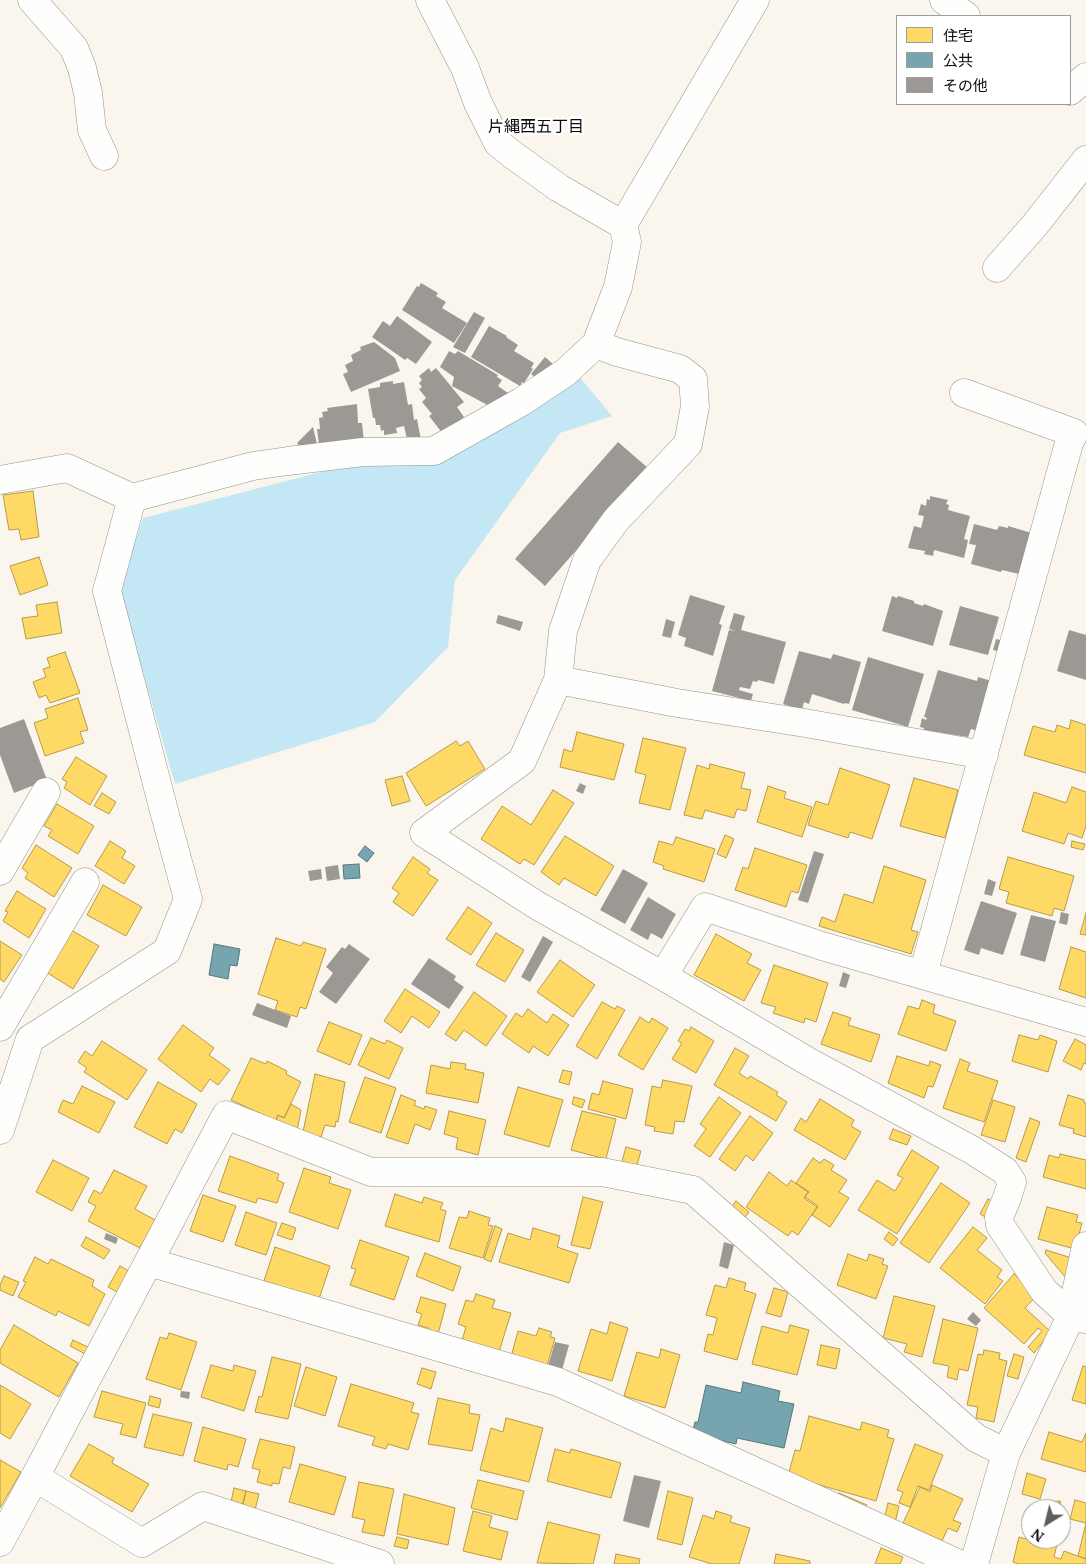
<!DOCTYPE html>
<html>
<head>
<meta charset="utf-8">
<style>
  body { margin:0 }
  #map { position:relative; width:1086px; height:1564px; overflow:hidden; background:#faf6ed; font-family:Merriweather,"Noto Sans JP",serif }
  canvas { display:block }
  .legend { position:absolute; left:896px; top:15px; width:175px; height:90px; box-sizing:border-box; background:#fff; border:1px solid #9d9d9d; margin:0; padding:6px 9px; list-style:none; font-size:15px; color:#0b0b0b }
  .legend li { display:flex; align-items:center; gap:10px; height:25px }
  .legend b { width:25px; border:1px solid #9d9d9d }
  .north { position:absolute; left:1021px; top:1499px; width:50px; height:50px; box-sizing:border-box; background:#fff; border:1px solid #9d9d9d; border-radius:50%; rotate:216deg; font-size:14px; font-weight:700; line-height:20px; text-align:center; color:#0b0b0b }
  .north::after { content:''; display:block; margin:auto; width:18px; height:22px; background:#5f5d5a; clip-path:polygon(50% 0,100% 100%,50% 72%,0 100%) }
</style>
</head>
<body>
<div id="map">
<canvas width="1086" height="1564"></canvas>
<ul class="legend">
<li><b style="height:14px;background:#ffd966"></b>住宅</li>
<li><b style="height:14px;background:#76a5af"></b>公共</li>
<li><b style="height:14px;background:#9c9994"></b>その他</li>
</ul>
<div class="north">N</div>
</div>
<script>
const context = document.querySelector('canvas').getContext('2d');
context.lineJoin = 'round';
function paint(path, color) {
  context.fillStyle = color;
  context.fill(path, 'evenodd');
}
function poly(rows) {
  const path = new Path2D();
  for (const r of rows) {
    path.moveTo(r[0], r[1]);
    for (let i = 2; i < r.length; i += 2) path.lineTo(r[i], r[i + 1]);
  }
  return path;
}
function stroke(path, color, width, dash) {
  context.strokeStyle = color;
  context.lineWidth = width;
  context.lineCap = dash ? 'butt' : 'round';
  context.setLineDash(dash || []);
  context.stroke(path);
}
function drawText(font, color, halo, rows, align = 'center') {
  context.font = font + ' Merriweather,"Noto Sans JP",serif';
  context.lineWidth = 5;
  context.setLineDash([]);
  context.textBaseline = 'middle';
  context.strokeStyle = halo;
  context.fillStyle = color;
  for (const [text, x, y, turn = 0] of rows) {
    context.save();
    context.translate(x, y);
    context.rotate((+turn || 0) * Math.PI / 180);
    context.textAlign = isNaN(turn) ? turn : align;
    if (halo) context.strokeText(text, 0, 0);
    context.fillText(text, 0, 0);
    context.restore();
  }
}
paint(poly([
  [578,375,612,416,560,433,455,580,448,647,375,722,175,784,119,588,143,518,348,465,441,460]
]), '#c3e7f4');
const homes = poly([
  [33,491,39,537,21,540,19,529,9,530,3,495,33,491],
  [39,557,48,585,20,595,10,566,39,557],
  [57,602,62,633,26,639,22,618,38,616,36,605,57,602],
  [65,652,80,693,50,703,46,695,39,698,33,682,46,677,43,669,50,667,47,658,65,652],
  [78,698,88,730,80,732,84,743,45,756,34,723,48,718,45,709,78,698],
  [1071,720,1086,725,1086,773,1024,755,1033,726,1055,732,1057,725,1069,729,1071,720],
  [577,732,624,744,614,780,560,767,564,749,572,752,577,732],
  [643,738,686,748,670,810,639,803,646,775,635,772,643,738],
  [456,741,460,746,468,741,485,769,426,806,406,773,456,741],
  [76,757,107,776,90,805,64,788,67,782,62,779,76,757],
  [710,764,745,773,741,788,751,790,746,811,737,809,734,818,705,810,702,819,684,815,697,765,709,769,710,764],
  [840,768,890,785,872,839,850,832,848,838,808,825,816,801,828,805,840,768],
  [402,776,410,801,392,806,385,780,402,776],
  [914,778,958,790,945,838,900,826,914,778],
  [768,786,786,792,784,798,812,807,802,837,757,822,768,786],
  [1072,787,1086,792,1086,826,1082,838,1068,833,1064,844,1022,831,1034,792,1066,803,1072,787],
  [553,790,574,803,534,865,524,859,520,864,481,839,502,806,531,825,553,790],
  [102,793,116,802,109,814,94,806,102,793],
  [57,804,94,826,78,854,48,836,52,830,44,826,57,804],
  [725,835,734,839,726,858,717,854,725,835],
  [565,836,614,866,596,896,564,878,559,885,541,872,565,836],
  [676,837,715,849,704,882,663,869,664,866,653,862,659,841,673,845,676,837],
  [110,841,126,851,122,858,135,866,124,884,95,866,110,841],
  [1072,841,1085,844,1083,850,1071,847,1072,841],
  [36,845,72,868,54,897,25,878,28,873,22,868,36,845],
  [755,848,807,865,798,893,791,891,786,907,735,890,743,867,748,869,755,848],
  [413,857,430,869,427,873,438,880,413,916,393,902,399,893,392,888,413,857],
  [1008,857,1074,876,1064,911,1054,908,1052,916,1006,903,1009,892,999,889,1008,857],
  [884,866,926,880,911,930,918,932,911,954,819,926,822,917,835,922,844,894,873,903,884,866],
  [103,885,142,907,126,936,87,915,103,885],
  [17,891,46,909,29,938,3,921,8,912,5,911,17,891],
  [468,907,492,923,471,955,446,939,468,907],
  [1086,913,1086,935,1080,934,1086,913],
  [71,930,99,946,73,989,46,972,71,930],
  [496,933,524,950,505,982,476,965,496,933],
  [716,934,752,954,747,963,761,970,744,1001,694,975,716,934],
  [276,938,301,946,303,942,326,949,306,1009,300,1007,297,1017,275,1010,278,1001,258,994,276,938],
  [0,941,22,955,4,982,0,979,0,941],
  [1071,947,1086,952,1086,998,1059,989,1071,947],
  [560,960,595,985,573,1017,537,992,560,960],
  [774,965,828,983,816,1022,805,1018,804,1023,773,1013,776,1007,761,1003,774,965],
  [405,989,440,1012,429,1028,412,1016,401,1033,384,1021,405,989],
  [474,992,507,1016,486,1046,464,1030,456,1041,445,1034,474,992],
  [922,1000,935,1005,933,1013,956,1021,946,1051,898,1034,908,1006,919,1009,922,1000],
  [602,1002,615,1009,617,1006,625,1010,597,1059,576,1046,602,1002],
  [528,1009,547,1023,553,1014,569,1025,548,1056,533,1046,529,1053,502,1034,516,1013,522,1017,528,1009],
  [833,1012,851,1018,848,1025,880,1035,871,1062,821,1044,833,1012],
  [640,1017,649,1023,652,1018,668,1028,643,1070,618,1055,640,1017],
  [329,1022,362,1035,350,1065,317,1051,329,1022],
  [183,1025,214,1048,209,1055,230,1070,218,1085,210,1079,201,1092,158,1059,183,1025],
  [691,1027,714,1041,696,1073,672,1059,682,1043,678,1041,685,1029,689,1031,691,1027],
  [1019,1035,1038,1040,1040,1035,1057,1041,1048,1072,1012,1061,1019,1035],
  [371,1038,385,1044,387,1040,403,1048,389,1079,358,1065,371,1038],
  [1075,1039,1086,1045,1086,1064,1084,1063,1081,1070,1063,1061,1075,1039],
  [102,1041,147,1070,127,1100,84,1072,87,1068,78,1062,85,1051,92,1056,102,1041],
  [735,1048,749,1056,739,1073,748,1079,750,1076,778,1092,776,1095,787,1102,776,1121,714,1085,735,1048],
  [897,1056,929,1066,930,1061,941,1065,933,1087,928,1086,924,1098,888,1083,897,1056],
  [251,1058,266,1064,267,1061,287,1071,286,1074,301,1082,284,1118,278,1115,276,1121,231,1100,251,1058],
  [960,1059,970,1063,967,1071,998,1081,984,1122,943,1108,960,1059],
  [451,1062,466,1064,465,1069,484,1073,478,1103,426,1093,431,1065,450,1069,451,1062],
  [563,1070,572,1072,569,1085,559,1082,563,1070],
  [315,1074,345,1082,338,1122,336,1121,335,1127,325,1125,321,1137,303,1132,315,1074],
  [365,1077,396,1088,381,1133,349,1122,365,1077],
  [663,1080,692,1086,684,1122,675,1121,673,1134,654,1131,655,1127,645,1125,652,1086,661,1088,663,1080],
  [603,1081,633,1089,626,1119,588,1109,592,1093,599,1095,603,1081],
  [158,1082,197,1104,182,1133,175,1129,167,1144,134,1127,158,1082],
  [82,1086,115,1102,99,1133,58,1112,63,1100,73,1104,82,1086],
  [518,1087,563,1100,549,1147,504,1134,518,1087],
  [401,1095,416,1101,414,1105,424,1109,425,1106,437,1110,430,1130,415,1124,408,1144,386,1137,401,1095],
  [1068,1095,1084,1100,1084,1103,1086,1103,1086,1137,1073,1133,1074,1129,1059,1125,1068,1095],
  [574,1097,585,1100,582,1108,572,1104,574,1097],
  [719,1097,741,1113,710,1157,694,1146,706,1129,700,1124,719,1097],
  [820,1099,854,1120,851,1126,861,1132,845,1160,794,1130,801,1118,806,1122,820,1099],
  [993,1100,1015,1107,1005,1142,981,1135,993,1100],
  [291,1104,301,1110,297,1131,275,1123,278,1115,284,1118,291,1104],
  [449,1111,486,1120,478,1155,456,1149,458,1138,444,1134,449,1111],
  [582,1111,616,1119,606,1159,571,1150,582,1111],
  [750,1116,773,1133,753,1161,746,1155,735,1171,719,1159,750,1116],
  [1030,1118,1040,1122,1026,1162,1016,1158,1030,1118],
  [893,1129,911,1136,907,1145,889,1139,893,1129],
  [626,1147,641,1151,635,1172,620,1168,626,1147],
  [912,1150,939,1167,897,1234,858,1210,877,1180,895,1191,903,1178,897,1175,912,1150],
  [1060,1154,1086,1160,1086,1189,1043,1177,1049,1155,1059,1158,1060,1154],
  [230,1156,279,1174,277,1180,284,1183,277,1203,258,1198,256,1203,218,1191,230,1156],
  [813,1158,820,1163,824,1159,834,1165,831,1170,847,1180,839,1192,849,1198,830,1227,812,1215,818,1206,805,1197,809,1192,796,1183,813,1158],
  [53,1160,89,1178,72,1211,36,1192,53,1160],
  [304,1168,331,1177,329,1183,351,1190,338,1229,289,1212,304,1168],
  [114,1170,147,1186,135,1209,155,1220,140,1248,88,1221,96,1206,88,1202,94,1190,101,1194,114,1170],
  [769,1172,787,1186,791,1180,808,1192,804,1198,817,1207,798,1235,792,1231,788,1236,746,1207,769,1172],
  [941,1183,970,1203,929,1263,900,1243,941,1183],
  [395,1194,422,1203,424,1197,443,1203,440,1209,446,1211,439,1242,385,1226,395,1194],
  [203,1195,236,1206,223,1242,190,1231,203,1195],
  [583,1197,603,1202,590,1249,571,1245,583,1197],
  [988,1199,999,1205,989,1219,980,1214,988,1199],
  [736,1201,749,1212,743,1220,730,1209,736,1201],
  [1047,1207,1078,1215,1076,1222,1082,1223,1075,1249,1038,1239,1047,1207],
  [469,1211,490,1218,488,1225,493,1226,483,1258,449,1248,459,1217,467,1218,469,1211],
  [246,1212,277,1223,266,1255,235,1245,246,1212],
  [282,1223,296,1228,292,1240,277,1235,282,1223],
  [495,1226,502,1229,491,1262,484,1259,495,1226],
  [973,1227,987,1238,977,1250,1002,1270,997,1277,1003,1281,985,1304,940,1268,973,1227],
  [533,1228,560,1236,557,1247,578,1254,569,1283,499,1262,508,1233,530,1240,533,1228],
  [889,1232,898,1239,893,1246,884,1239,889,1232],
  [86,1237,110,1250,104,1259,81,1246,86,1237],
  [360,1240,409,1257,394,1300,350,1285,356,1269,351,1268,360,1240],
  [275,1247,330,1266,319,1299,264,1281,275,1247],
  [1046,1250,1075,1259,1066,1278,1045,1253,1046,1250],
  [425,1253,461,1267,453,1291,416,1276,425,1253],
  [848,1254,867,1261,869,1254,884,1259,882,1264,888,1266,876,1299,837,1285,848,1254],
  [35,1257,48,1264,51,1259,94,1280,92,1286,105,1294,89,1326,58,1311,56,1316,18,1297,26,1282,23,1281,35,1257],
  [120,1266,129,1271,117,1292,108,1287,120,1266],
  [1014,1274,1037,1295,1025,1308,1051,1332,1034,1353,1028,1347,1042,1331,1038,1328,1024,1344,984,1308,1014,1274],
  [4,1276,19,1282,13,1296,0,1290,0,1285,4,1276],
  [729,1278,746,1283,744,1290,756,1294,737,1360,704,1351,708,1334,713,1335,717,1318,706,1315,715,1285,726,1288,729,1278],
  [774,1288,788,1292,781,1317,766,1313,774,1288],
  [476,1294,495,1300,492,1308,511,1313,499,1352,462,1340,466,1327,458,1324,466,1300,473,1302,476,1294],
  [894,1296,935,1306,922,1357,904,1352,907,1344,883,1338,894,1296],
  [421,1297,446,1304,437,1338,426,1334,428,1328,418,1325,422,1314,416,1312,421,1297],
  [943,1319,978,1328,968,1371,959,1369,957,1380,947,1377,949,1366,933,1363,943,1319],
  [610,1322,628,1328,612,1381,578,1371,591,1329,607,1334,610,1322],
  [14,1325,78,1363,59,1397,0,1363,0,1350,14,1325],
  [790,1325,809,1330,797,1375,752,1364,762,1326,788,1333,790,1325],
  [539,1328,552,1332,550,1337,555,1338,547,1366,511,1357,518,1331,536,1336,539,1328],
  [169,1333,197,1342,181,1390,146,1379,160,1337,167,1339,169,1333],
  [73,1340,92,1349,89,1356,70,1346,73,1340],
  [821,1345,840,1349,836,1369,817,1365,821,1345],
  [661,1349,680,1355,665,1408,624,1396,637,1352,659,1358,661,1349],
  [984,1350,1000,1353,999,1359,1007,1361,994,1422,976,1418,978,1407,967,1405,978,1354,983,1355,984,1350],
  [1014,1354,1024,1357,1018,1379,1007,1376,1014,1354],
  [272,1357,301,1364,288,1419,255,1412,259,1396,262,1397,272,1357],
  [211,1365,233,1371,234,1365,256,1371,244,1411,201,1397,211,1365],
  [1083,1366,1086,1367,1086,1404,1072,1400,1083,1366],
  [306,1367,337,1377,325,1416,294,1406,306,1367],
  [422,1368,436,1372,431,1389,417,1384,422,1368],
  [351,1384,414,1403,411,1412,419,1414,408,1450,388,1444,386,1449,372,1445,375,1437,338,1426,351,1384],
  [0,1385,31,1404,10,1439,0,1433,0,1385],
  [102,1391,146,1403,136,1438,120,1434,123,1424,94,1417,102,1391],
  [150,1396,161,1399,159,1408,148,1405,150,1396],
  [438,1398,470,1405,469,1413,480,1415,472,1451,428,1444,438,1398],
  [153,1414,192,1423,183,1456,144,1447,153,1414],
  [809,1416,860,1430,862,1422,889,1430,887,1437,894,1439,876,1501,788,1476,795,1450,800,1451,809,1416],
  [506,1418,543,1428,529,1482,480,1470,491,1428,503,1432,506,1418],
  [203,1427,246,1439,238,1467,228,1464,227,1470,194,1461,203,1427],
  [1049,1432,1082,1442,1086,1433,1086,1472,1041,1459,1049,1432],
  [260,1439,295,1447,290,1469,283,1467,279,1484,272,1483,272,1486,257,1482,260,1470,252,1468,260,1439],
  [89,1444,114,1458,112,1463,149,1484,132,1512,70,1476,89,1444],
  [915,1444,943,1455,929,1490,918,1486,910,1507,899,1503,903,1492,897,1490,915,1444],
  [555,1449,570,1453,571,1449,621,1463,611,1498,547,1481,555,1449],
  [0,1460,21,1472,0,1508,0,1460],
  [300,1464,346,1477,334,1515,289,1502,300,1464],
  [1027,1473,1046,1479,1040,1499,1022,1494,1027,1473],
  [478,1480,524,1491,517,1520,471,1508,478,1480],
  [359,1482,394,1489,384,1536,362,1532,365,1520,352,1517,359,1482],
  [932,1485,963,1499,953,1520,961,1523,957,1532,948,1528,942,1541,903,1523,920,1487,930,1492,932,1485],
  [234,1488,246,1491,243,1505,231,1502,234,1488],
  [246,1491,259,1494,254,1514,241,1510,246,1491],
  [668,1491,693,1498,682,1545,657,1539,668,1491],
  [839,1493,867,1505,864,1513,835,1502,839,1493],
  [404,1494,455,1508,448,1545,397,1534,404,1494],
  [1075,1500,1086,1503,1086,1559,1078,1556,1086,1523,1070,1519,1075,1500],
  [1060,1501,1061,1509,1040,1509,1039,1503,1060,1501],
  [888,1503,899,1506,894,1527,883,1524,888,1503],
  [473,1511,492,1516,489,1527,508,1532,501,1560,463,1551,473,1511],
  [716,1511,732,1516,730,1522,750,1528,739,1564,712,1564,689,1557,703,1515,714,1519,716,1511],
  [548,1522,600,1535,593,1564,537,1563,548,1522],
  [1028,1532,1031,1533,1031,1539,1058,1540,1054,1557,1061,1559,1064,1551,1086,1559,1086,1564,1018,1564,1013,1562,1019,1537,1026,1539,1028,1532],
  [397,1537,409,1540,407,1549,394,1546,397,1537],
  [881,1548,903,1557,900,1564,875,1564,881,1548],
  [616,1554,640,1559,639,1564,614,1564,616,1554],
  [776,1554,810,1561,810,1564,774,1564,776,1554]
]);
paint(homes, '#ffd966');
stroke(homes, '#b69b4b', 1);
const public = poly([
  [365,846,374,853,367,862,358,855,365,846],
  [359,864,360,878,344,879,343,865,359,864],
  [214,944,240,949,237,966,230,965,228,979,209,975,214,944],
  [743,1382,780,1391,778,1401,794,1404,784,1448,737,1438,736,1444,692,1434,695,1422,698,1422,706,1385,741,1393,743,1382]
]);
paint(public, '#76a5af');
stroke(public, '#56777e', 1);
paint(poly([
  [421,283,438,293,436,296,446,302,442,308,467,323,454,343,402,310,417,286,419,287],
  [474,312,485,318,465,353,453,347],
  [397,316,432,342,416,364,407,358,405,360,372,337,383,321,390,326],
  [489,326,507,336,506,337,518,345,514,351,534,363,531,368,533,369,524,383,522,382,520,386,471,357],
  [374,342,395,358,400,371,351,392,343,374,348,372,345,365,353,361,351,355,361,350,360,347],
  [449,351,455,354,458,351,498,375,497,377,502,380,498,386,508,393,501,404,493,408,452,386,454,377,440,367],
  [545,357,554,365,539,381,531,374],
  [429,368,431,372,436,368,464,402,457,407,464,417,443,434,429,416,432,414,422,402,426,398,419,389,422,387,419,383,422,380,419,376],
  [393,381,393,384,404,382,408,405,412,404,414,420,417,419,421,440,408,443,404,426,396,428,397,433,384,435,384,430,381,431,380,425,376,425,375,418,373,418,368,389,380,387,380,383],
  [357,404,358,423,362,423,364,442,319,445,317,429,320,429,319,418,323,417,322,412,328,411,327,408],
  [313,427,317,444,302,450,297,443],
  [618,442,648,468,545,586,515,559],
  [930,496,948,500,946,504,949,505,948,510,970,516,964,539,968,540,964,558,934,550,933,556,924,554,925,551,908,548,914,526,921,528,924,516,918,515,921,504,926,506,927,499,930,500],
  [974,524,997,530,999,526,1008,528,1008,526,1035,534,1019,574,1002,570,1001,572,971,564,976,545,969,544],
  [690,595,725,606,719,624,722,625,713,656,684,646,686,638,678,635],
  [892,596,897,598,898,596,914,601,914,603,923,606,924,604,943,611,933,646,882,631],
  [960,606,999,617,988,655,949,645],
  [734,613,745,616,741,630,786,642,774,684,758,680,757,682,753,681,750,689,740,687,739,690,753,694,751,701,712,691,729,630,736,631,729,629],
  [498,615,523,622,520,631,496,623],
  [666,619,675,622,671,638,662,636],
  [1069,630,1086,635,1086,680,1057,671],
  [996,639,1005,641,1002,652,993,650],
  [799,651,831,659,833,654,861,662,849,704,845,703,844,704,812,694,809,704,804,702,802,710,783,704],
  [868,657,924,674,908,727,852,710],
  [938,670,977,681,978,677,995,682,981,732,971,729,968,737,924,730,924,728,920,727,922,718,926,720,927,718,924,717],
  [24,719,47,780,14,793,0,755,0,728],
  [580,783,586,786,583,794,576,791],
  [814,851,824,854,808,903,798,900],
  [338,865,340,879,327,881,325,867],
  [321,869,322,879,310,881,308,871],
  [623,869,648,883,625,924,600,910],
  [988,879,996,882,992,896,984,894],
  [648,897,676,914,662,939,651,933,648,940,630,930],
  [981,901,1017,913,1003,955,981,948,979,955,964,950],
  [1061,912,1069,914,1067,925,1059,923],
  [1031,915,1056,921,1045,962,1020,955],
  [543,936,553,942,530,982,521,977],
  [349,944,370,959,336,1004,319,992,333,973,326,967,342,947,345,949],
  [429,958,456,976,454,980,464,987,449,1009,411,984],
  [843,972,850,975,846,988,839,986],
  [257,1003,291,1016,287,1028,252,1015],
  [106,1233,118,1238,116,1244,104,1239],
  [724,1242,734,1245,728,1269,719,1266],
  [973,1312,981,1320,976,1326,967,1319],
  [555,1342,569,1345,562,1370,548,1366],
  [181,1391,190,1392,189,1399,180,1397],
  [634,1475,661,1481,649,1528,623,1521]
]), '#9c9994');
const minor = poly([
  [32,0,74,48,82,68,88,93,92,130,104,156],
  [430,0,465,68,478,103,498,143,513,155,559,188,623,225],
  [944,0,966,16],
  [1070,91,1086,77],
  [997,268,1034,226,1086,160],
  [596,344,617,352,680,369,693,379,695,406,688,444,616,520,587,560,563,631,558,680,522,761,424,833,538,906,663,976,809,1062,972,1150,1005,1171,1012,1182,1007,1198,999,1217,1000,1225,1044,1291,1071,1316,1085,1319],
  [0,480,67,468,132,498],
  [558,680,677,703,805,723,984,755],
  [0,871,46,792],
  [923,974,1069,443,1074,433,964,393],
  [663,976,705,907,822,946,1086,1022],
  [0,1027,85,882],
  [0,1130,30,1039,167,951,188,899,163,807,107,591,132,498,253,466,288,461,363,452,434,451,521,402,566,372,596,344,618,287,627,242,623,225,755,0],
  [149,1262,558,1382,959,1564],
  [0,1542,35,1477],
  [380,1564,203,1506,142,1543,35,1477,226,1115,371,1172,602,1172,693,1190,976,1438,1006,1453,1071,1316,1086,1246],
  [974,1564,1006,1453]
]);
stroke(minor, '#93918d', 29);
stroke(minor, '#fefefc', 28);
drawText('16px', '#0b0b0b', '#fff', [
  ["片縄西五丁目",536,127]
]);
</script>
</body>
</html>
